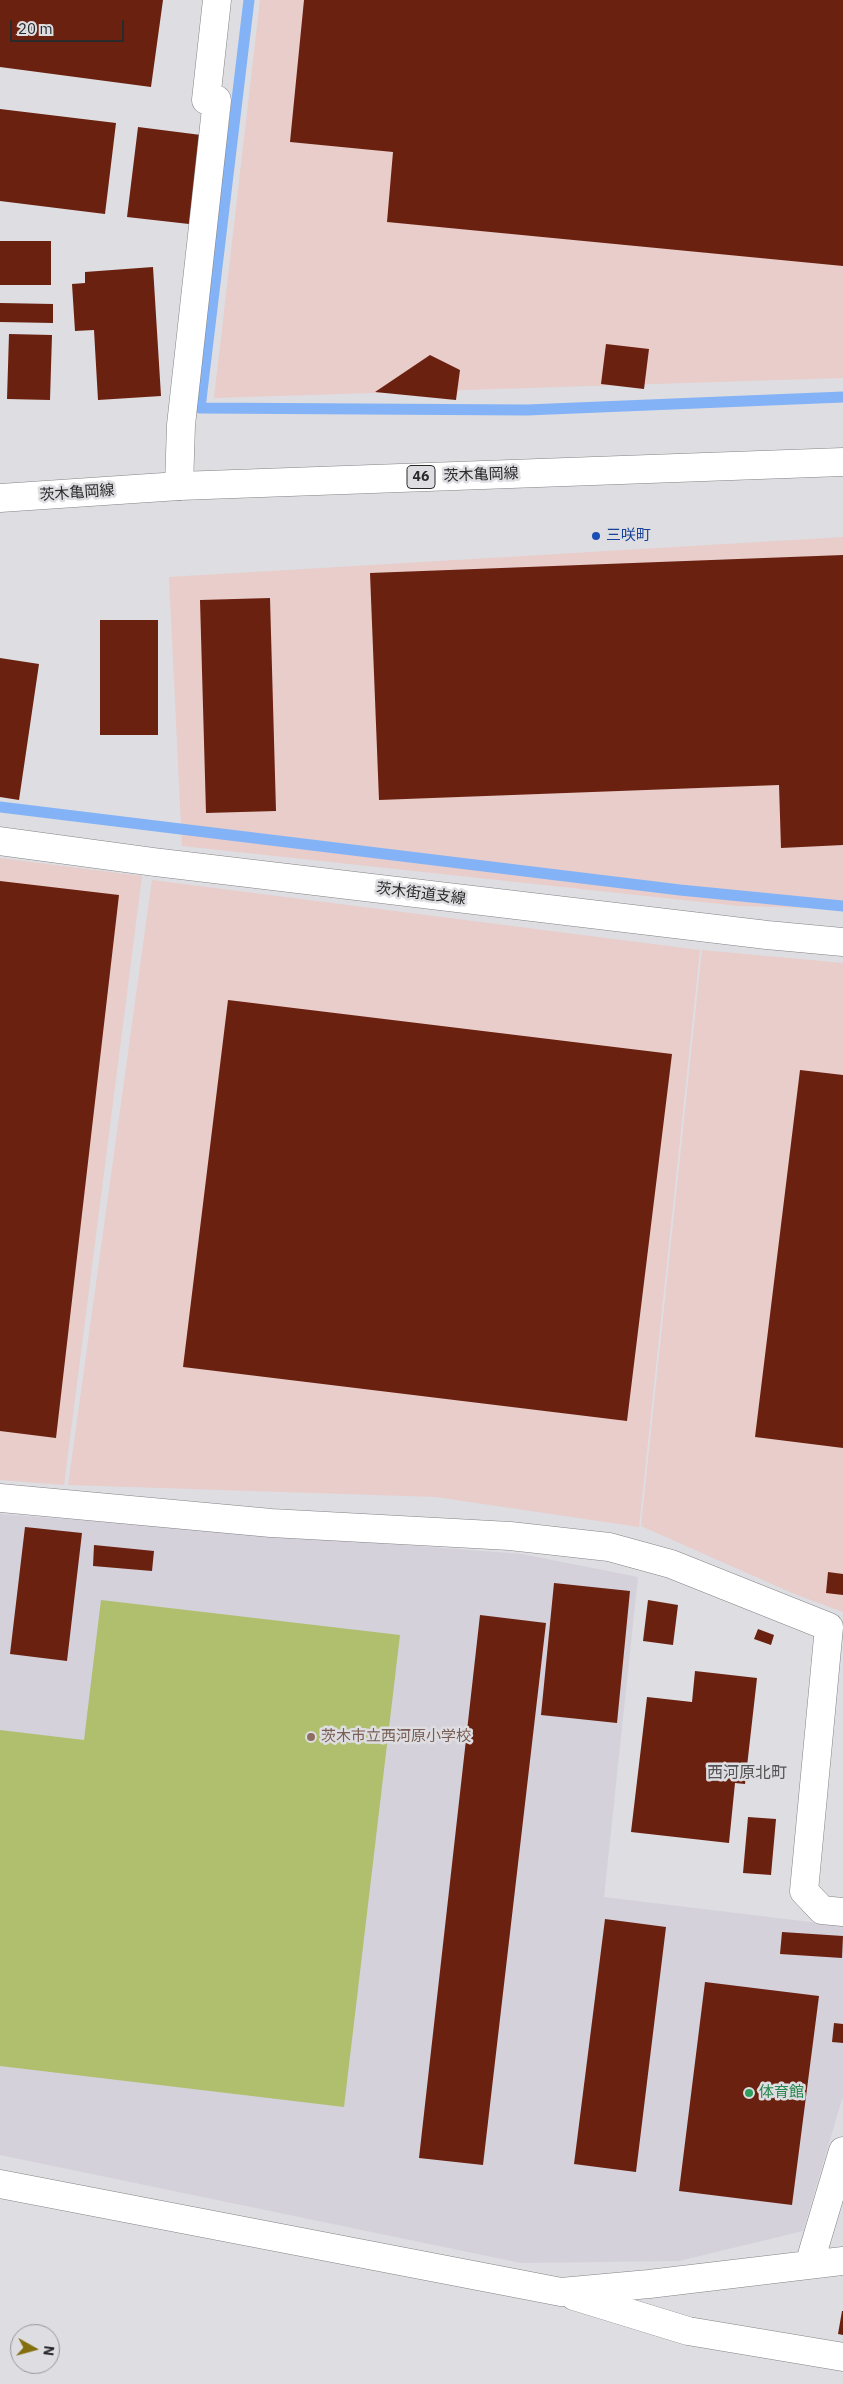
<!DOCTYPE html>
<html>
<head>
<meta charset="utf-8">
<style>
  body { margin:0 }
  #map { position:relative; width:843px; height:2384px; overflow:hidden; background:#dedde1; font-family:"IBM Plex Sans",sans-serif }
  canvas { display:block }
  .north { position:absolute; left:10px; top:2324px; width:50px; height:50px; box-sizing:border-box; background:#dedde1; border:1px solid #969598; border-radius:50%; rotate:97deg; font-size:14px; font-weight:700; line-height:20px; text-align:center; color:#2b2a2b }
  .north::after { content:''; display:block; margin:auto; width:18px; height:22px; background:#836f0d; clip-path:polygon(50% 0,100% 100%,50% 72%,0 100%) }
  .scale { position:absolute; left:10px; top:20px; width:114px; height:22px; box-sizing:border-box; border:2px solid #2b2a2b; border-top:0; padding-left:6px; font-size:15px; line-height:18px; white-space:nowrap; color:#2b2a2b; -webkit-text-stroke:4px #dedde1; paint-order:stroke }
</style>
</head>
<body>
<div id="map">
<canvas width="843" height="2384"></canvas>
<div class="north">N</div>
<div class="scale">20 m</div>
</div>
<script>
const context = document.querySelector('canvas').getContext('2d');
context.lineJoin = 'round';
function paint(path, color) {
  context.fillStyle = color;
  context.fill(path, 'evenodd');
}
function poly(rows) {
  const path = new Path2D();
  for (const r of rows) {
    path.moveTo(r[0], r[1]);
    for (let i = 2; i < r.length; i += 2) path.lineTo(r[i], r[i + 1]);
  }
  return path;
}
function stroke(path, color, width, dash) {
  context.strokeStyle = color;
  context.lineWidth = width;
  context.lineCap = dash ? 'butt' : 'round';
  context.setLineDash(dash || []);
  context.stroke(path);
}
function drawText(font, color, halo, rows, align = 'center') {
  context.font = font + ' "IBM Plex Sans","Noto Sans JP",sans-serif';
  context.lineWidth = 5;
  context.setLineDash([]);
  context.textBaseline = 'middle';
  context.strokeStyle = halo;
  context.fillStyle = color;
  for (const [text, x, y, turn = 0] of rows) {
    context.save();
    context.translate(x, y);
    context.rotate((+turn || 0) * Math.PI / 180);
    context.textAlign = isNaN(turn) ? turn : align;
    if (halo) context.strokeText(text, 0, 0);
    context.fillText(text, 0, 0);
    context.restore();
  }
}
paint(poly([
  [260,0,843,0,843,378,214,398],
  [843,537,843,909,739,906,182,846,169,577],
  [0,858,142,876,64,1485,0,1480],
  [152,880,700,950,639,1527,436,1497,68,1485],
  [702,950,843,963,843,1612,792,1593,641,1526]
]), '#e8cdcb');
paint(poly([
  [0,1514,522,1554,638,1577,604,1897,843,1926,843,2096,803,2231,679,2261,521,2263,0,2155]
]), '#d4d1db');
paint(poly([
  [101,1600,400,1635,344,2107,0,2066,0,1730,84,1740]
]), '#afbf6e');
stroke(poly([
  [249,0,200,408,527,410,843,397],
  [0,807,680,890,843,906]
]), '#83b3f6', 11);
paint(poly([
  [0,0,163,0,151,87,0,67],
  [304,0,843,0,843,266,387,222,393,152,290,142],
  [0,109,116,123,105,214,0,201],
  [138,127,201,135,189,224,127,217],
  [0,241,51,241,51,285,0,285],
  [153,267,161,396,98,400,94,330,75,331,72,284,85,283,85,272],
  [0,303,53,304,53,323,0,322],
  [9,334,52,335,50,400,7,399],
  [606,344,649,349,644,389,601,384],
  [430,355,460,370,456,400,375,392],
  [843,555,843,845,781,848,779,785,379,800,370,573],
  [270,598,276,811,206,813,200,600],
  [100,620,158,620,158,735,100,735],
  [0,658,39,664,19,800,0,797],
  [0,881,119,895,56,1438,0,1431],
  [228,1000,672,1054,627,1421,183,1367],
  [800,1070,843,1075,843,1448,755,1437],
  [25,1527,82,1533,67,1661,10,1654],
  [94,1545,154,1551,152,1571,93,1566],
  [828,1572,843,1574,843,1595,826,1593],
  [554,1583,630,1591,617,1723,541,1715],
  [648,1600,678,1605,673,1645,643,1641],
  [480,1615,546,1623,483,2165,419,2158],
  [758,1629,774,1635,771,1645,754,1639],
  [695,1671,757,1678,745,1784,735,1783,729,1843,631,1832,647,1697,692,1702],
  [748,1817,776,1819,771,1875,743,1873],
  [605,1919,666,1927,636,2172,574,2164],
  [782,1932,843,1936,842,1958,780,1954],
  [705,1982,819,1996,792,2205,679,2191],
  [834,2023,843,2024,843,2043,832,2042],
  [842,2311,843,2311,843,2335,838,2334]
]), '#6b2110');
const minor = poly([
  [179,486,181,425,217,100,206,100,217,0],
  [0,841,154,862,767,935,843,942],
  [0,1498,271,1523,510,1536,609,1547,671,1564,829,1627,804,1891,822,1910,843,1912],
  [0,2184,561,2292,649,2284,843,2261],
  [809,2265,843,2151],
  [574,2296,688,2331,843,2357]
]);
const primary = poly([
  [0,498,179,486,843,462]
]);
stroke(minor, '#838285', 29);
stroke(primary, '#838285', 29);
stroke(minor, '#fff', 28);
stroke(primary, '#fff', 28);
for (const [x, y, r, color] of [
  [596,536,5,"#1a4fb4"],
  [311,1737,5,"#8d6e63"],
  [749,2093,5,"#2e9e5b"]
]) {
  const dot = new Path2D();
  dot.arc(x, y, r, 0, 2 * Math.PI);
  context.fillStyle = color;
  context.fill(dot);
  stroke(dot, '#dedde1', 2);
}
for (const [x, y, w] of [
  [421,477,28]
]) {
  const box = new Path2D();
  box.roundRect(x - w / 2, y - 11.5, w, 23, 4);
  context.fillStyle = '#dedde1';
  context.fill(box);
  stroke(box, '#2b2a2b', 1);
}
drawText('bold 14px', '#2b2a2b', null, [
  ["46",421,477]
]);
drawText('15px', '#2b2a2b', '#dedde1', [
  ["茨木亀岡線",481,475,-2],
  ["茨木亀岡線",77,493,-4],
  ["茨木街道支線",421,894,7]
]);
drawText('15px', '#164399', '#dedde1', [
  ["三咲町",606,536]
], 'left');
drawText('15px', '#785e54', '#dedde1', [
  ["茨木市立西河原小学校",321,1737]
], 'left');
drawText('15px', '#27864d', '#dedde1', [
  ["体育館",759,2093]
], 'left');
drawText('16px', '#545356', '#dedde1', [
  ["西河原北町",747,1773]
]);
</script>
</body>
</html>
